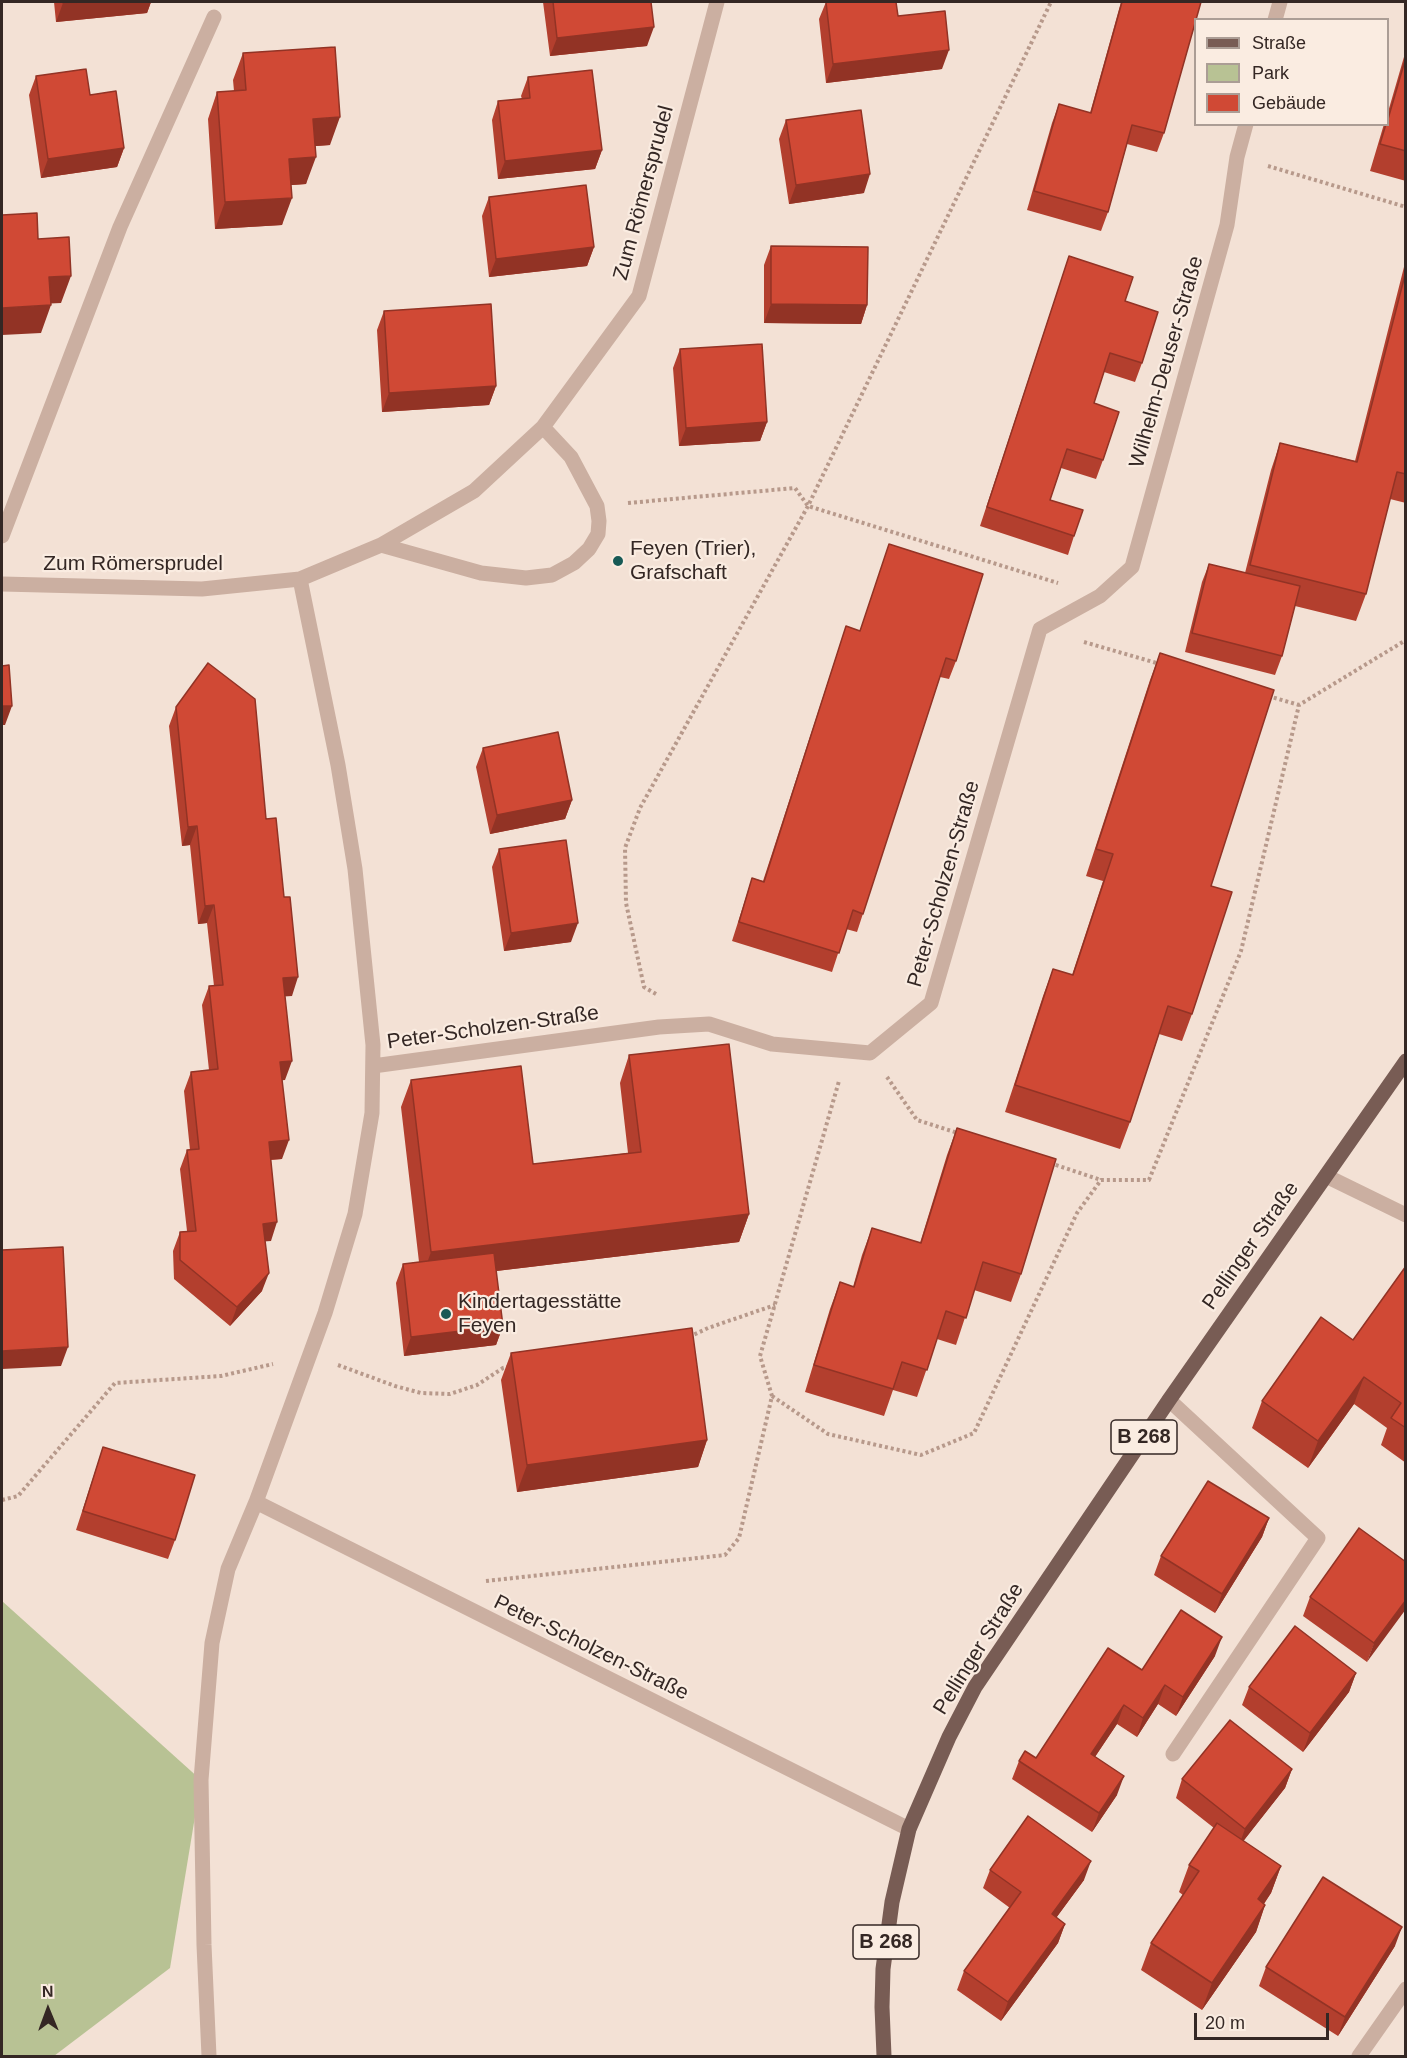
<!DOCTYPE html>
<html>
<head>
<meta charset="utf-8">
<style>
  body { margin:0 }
  #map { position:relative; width:1407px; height:2058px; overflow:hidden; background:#f3e1d5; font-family:Arial,sans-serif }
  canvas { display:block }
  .frame { position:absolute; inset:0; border:3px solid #342724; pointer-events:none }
  .legend { position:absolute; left:1194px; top:18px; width:195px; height:108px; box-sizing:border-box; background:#faece1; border:2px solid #ab9d95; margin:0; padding:8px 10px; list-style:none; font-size:18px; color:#342724 }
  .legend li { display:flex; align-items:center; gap:12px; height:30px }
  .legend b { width:30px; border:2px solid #ab9d95 }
  .north { position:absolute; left:18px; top:1980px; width:60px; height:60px; -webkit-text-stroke:4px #faece1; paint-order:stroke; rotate:359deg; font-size:16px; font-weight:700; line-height:24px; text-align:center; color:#342724 }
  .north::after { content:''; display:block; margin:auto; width:21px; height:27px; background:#342724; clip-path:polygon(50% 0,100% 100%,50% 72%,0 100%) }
  .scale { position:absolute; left:1194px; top:2013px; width:135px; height:27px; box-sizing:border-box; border:3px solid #342724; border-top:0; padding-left:8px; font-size:18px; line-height:21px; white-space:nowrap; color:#342724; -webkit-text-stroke:4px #faece1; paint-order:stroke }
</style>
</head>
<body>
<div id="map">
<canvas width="1407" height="2058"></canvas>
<div class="frame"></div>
<ul class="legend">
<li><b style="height:8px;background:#785c54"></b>Straße</li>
<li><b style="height:16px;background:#b8c294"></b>Park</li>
<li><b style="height:16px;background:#d04935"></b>Gebäude</li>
</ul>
<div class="north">N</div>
<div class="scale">20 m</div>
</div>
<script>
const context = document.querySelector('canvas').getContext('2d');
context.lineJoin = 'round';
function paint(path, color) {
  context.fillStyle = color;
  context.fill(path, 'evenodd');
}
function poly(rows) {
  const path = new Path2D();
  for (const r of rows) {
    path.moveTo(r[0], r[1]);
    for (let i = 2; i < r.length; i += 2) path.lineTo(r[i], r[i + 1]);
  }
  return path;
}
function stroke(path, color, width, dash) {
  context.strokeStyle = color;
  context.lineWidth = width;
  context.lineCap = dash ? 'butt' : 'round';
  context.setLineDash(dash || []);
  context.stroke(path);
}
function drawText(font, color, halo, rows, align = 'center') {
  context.font = font + ' Arial,sans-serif';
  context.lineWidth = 4.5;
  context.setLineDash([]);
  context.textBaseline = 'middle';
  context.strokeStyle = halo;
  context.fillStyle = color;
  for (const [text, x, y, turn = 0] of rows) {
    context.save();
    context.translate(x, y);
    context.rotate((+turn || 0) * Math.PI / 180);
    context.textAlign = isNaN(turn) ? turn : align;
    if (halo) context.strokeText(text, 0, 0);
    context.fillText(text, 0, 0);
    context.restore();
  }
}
paint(poly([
  [2,1601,201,1780,170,1968,54,2056,2,2056]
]), '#b8c294');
stroke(poly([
  [1268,166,1406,207],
  [628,503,795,488,808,506,1058,583],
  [1084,642,1160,664],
  [1268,696,1299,705],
  [656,994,644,987,626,903,625,848,640,808,808,506,1051,2],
  [887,1077,917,1120,961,1134],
  [1050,1163,1101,1180],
  [689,1337,708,1328,775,1305],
  [338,1365,395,1386,421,1393,450,1394,477,1385,503,1368,511,1366],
  [772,1396,828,1434,921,1455,974,1433,1077,1213,1101,1180,1149,1180,1241,951,1299,705,1406,640],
  [2,1500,18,1496,115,1383,221,1376,273,1364],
  [486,1581,725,1555,739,1538,772,1396,760,1356,839,1081]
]), '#b7998b', 4, [3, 3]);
stroke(poly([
  [1275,20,1280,2],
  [2,536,120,227,214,17],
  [381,545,481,573,526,578,552,575,574,563,589,549,598,534,599,521,597,506,571,457,543,427],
  [2,584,202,589,300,579,381,545,474,491,543,427,639,296,717,2],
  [373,1066,659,1027,709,1024,772,1044,870,1053,931,1003,1040,629,1100,596,1132,567,1227,225,1237,157,1246,124],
  [1326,1176,1406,1215],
  [1169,1400,1318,1538,1173,1754],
  [256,1502,909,1829],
  [209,2056,204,1945,201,1780,212,1643,228,1569,256,1502,325,1313,355,1214,372,1113,373,1045,355,869,338,765,300,579],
  [1359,2056,1406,1989]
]), '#cbafa1', 15);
stroke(poly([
  [884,2056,882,2007,883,1969,892,1902,909,1829,949,1737,975,1687,1169,1400,1406,1061]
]), '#785c54', 15);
paint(poly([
  [54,2,151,2,147,13,56,22],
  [543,2,651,2,647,46,550,56],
  [826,2,898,16,942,69,826,83,819,19],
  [1121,2,1201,2,1164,133,1157,152,1127,144,1108,212,1101,231,1027,210,1052,123,1059,104,1090,113],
  [1406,50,1406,181,1370,171,1384,124,1388,124,1388,112],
  [243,53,330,145,315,146,306,184,291,185,282,225,215,229,208,119,217,92,234,91,233,80],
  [36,76,90,95,124,148,117,167,41,178,29,95],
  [528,77,602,150,595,169,498,179,492,120,498,101,522,99,521,96],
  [786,120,864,193,789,204,779,139],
  [489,197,594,247,587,266,489,277,482,216],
  [771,246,867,305,861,324,764,323,764,265],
  [1069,256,1125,301,1142,363,1135,382,1104,372,1094,403,1103,460,1096,479,1061,468,1050,500,1074,536,1068,555,980,526],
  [1406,259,1406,503,1390,499,1366,594,1356,621,1295,606,1282,656,1275,675,1185,652,1202,582,1209,564,1245,573,1271,470,1280,443,1355,461],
  [384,311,496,386,489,405,382,412,377,330],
  [680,349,767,422,760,441,679,446,673,368],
  [889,544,956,661,949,679,940,677,857,932,846,929,832,972,732,941,752,878,763,881,846,626,860,631],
  [1160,653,1211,886,1192,1014,1182,1041,1159,1034,1130,1122,1120,1149,1005,1112,1043,996,1053,969,1072,975,1103,881,1086,876,1150,680],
  [176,707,266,819,292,996,285,996,285,1080,282,1080,282,1159,271,1160,271,1241,265,1241,262,1291,230,1326,174,1279,173,1251,180,1232,187,1231,180,1169,187,1150,190,1150,184,1091,191,1072,209,1070,202,1005,209,986,214,986,207,923,198,924,190,845,182,846,169,726],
  [483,748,572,800,565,819,490,834,476,767],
  [499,849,571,942,504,951,492,867],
  [629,1055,749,1214,739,1242,496,1271,503,1326,496,1345,404,1356,396,1283,403,1264,419,1262,401,1107,411,1080,533,1164,628,1153,620,1083],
  [957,1128,1021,1274,1011,1302,974,1290,956,1345,937,1339,917,1397,893,1390,884,1416,805,1392,830,1309,840,1282,853,1287,862,1255,872,1228,920,1243,947,1155],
  [1406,1266,1406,1463,1381,1445,1387,1428,1354,1404,1308,1468,1252,1428,1262,1401,1353,1340],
  [511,1353,707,1440,698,1467,517,1492,501,1380],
  [103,1447,175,1540,168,1559,76,1530],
  [1269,1518,1262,1537,1215,1613,1154,1575,1161,1556],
  [1406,1562,1367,1662,1303,1616,1310,1597],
  [1215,1656,1176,1716,1158,1704,1137,1737,1117,1724,1095,1757,1117,1795,1092,1832,1012,1779,1019,1761,1036,1758,1142,1670],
  [1356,1673,1349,1692,1303,1752,1242,1705,1249,1687],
  [1292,1769,1285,1788,1243,1841,1281,1866,1271,1893,1264,1904,1265,1905,1256,1932,1202,2010,1141,1970,1151,1943,1183,1895,1179,1892,1189,1865,1214,1828,1176,1798,1182,1779],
  [990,1870,1084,1880,1056,1918,1065,1924,1058,1943,1001,2021,957,1990,964,1971,1010,1908,983,1888],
  [1395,1946,1338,2036,1259,1986,1266,1967]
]), '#b33f2e');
paint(poly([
  [82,2,151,2,147,13,56,22,63,3],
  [654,27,647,46,550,56,557,38],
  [949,50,942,69,826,83,833,64],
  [340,117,330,145,303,147,313,119],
  [124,148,117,167,41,178,48,159],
  [602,150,595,169,498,179,505,161],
  [316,157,306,184,279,186,289,159],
  [870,174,864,193,789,204,796,185],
  [292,198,282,225,215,229,225,202],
  [594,247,587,266,489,277,496,259],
  [71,276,61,303,39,304,49,277],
  [771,304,867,305,861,324,764,323],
  [51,305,41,333,2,335,2,308],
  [496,386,489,405,382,412,389,393],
  [767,422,760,441,679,446,686,428],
  [2,706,12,706,5,725,2,725],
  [572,800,565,819,490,834,497,815],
  [197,826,190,845,182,846,188,827],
  [214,905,207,923,198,924,205,906],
  [578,923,571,942,504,951,511,933],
  [298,977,292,996,276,997,283,978],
  [292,1061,285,1080,274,1081,280,1062],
  [289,1140,282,1159,262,1160,269,1142],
  [749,1214,739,1242,421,1280,431,1252],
  [277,1222,271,1241,256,1242,263,1224],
  [269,1273,262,1291,230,1326,237,1307],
  [503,1326,496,1345,404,1356,411,1337],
  [68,1347,61,1366,2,1369,2,1351],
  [1364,1377,1354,1404,1308,1468,1318,1441],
  [707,1440,698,1467,517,1492,527,1465],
  [1269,1518,1262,1537,1215,1613,1222,1594],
  [1406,1600,1406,1609,1367,1662,1374,1643],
  [1222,1637,1215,1656,1176,1716,1183,1697],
  [1356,1673,1349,1692,1303,1752,1310,1733],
  [1165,1685,1158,1704,1137,1737,1143,1718],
  [1124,1705,1117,1724,1084,1773,1091,1754],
  [1292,1769,1285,1788,1238,1848,1245,1829],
  [1124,1776,1117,1795,1092,1832,1099,1813],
  [1091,1861,1084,1880,1045,1933,1052,1914],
  [1281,1866,1271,1893,1248,1927,1258,1899],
  [1265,1905,1256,1932,1202,2010,1212,1983],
  [1065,1924,1058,1943,1001,2021,1008,2002],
  [1402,1927,1395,1946,1338,2036,1345,2017]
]), '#923325');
const building = poly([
  [63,2,82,2,63,3,63,2],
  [553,2,651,2,654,27,557,38,553,2],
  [826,2,896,2,898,16,945,11,949,50,833,64,826,2],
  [1122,2,1201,2,1164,133,1132,125,1108,212,1034,191,1059,104,1091,113,1122,2],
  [335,47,340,117,313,119,316,157,289,159,292,198,225,202,217,92,246,90,243,53,335,47],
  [1406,57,1406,151,1380,144,1386,124,1388,124,1388,119,1406,57],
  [86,69,90,95,116,91,124,148,48,159,36,76,86,69],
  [592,70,602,150,505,161,498,101,530,98,528,77,592,70],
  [861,110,870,174,796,185,786,120,861,110],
  [586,185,594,247,496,259,489,197,586,185],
  [37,213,38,239,69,237,71,276,49,277,51,305,2,308,2,215,37,213],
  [771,246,868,247,867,305,771,304,771,246],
  [1069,256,1133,277,1125,301,1158,312,1142,363,1110,353,1094,403,1119,412,1103,460,1067,449,1050,500,1083,510,1074,536,987,507,1069,256],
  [1406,271,1406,474,1397,472,1366,594,1250,565,1280,443,1357,462,1406,271],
  [491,304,496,386,389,393,384,311,491,304],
  [762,344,767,422,686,428,680,349,762,344],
  [889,544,983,574,956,661,946,658,863,914,853,910,839,953,739,922,752,878,764,882,846,626,860,631,889,544],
  [1209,564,1300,586,1282,656,1192,633,1209,564],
  [1160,653,1274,690,1211,886,1232,892,1192,1014,1168,1006,1130,1122,1015,1085,1053,969,1073,975,1113,854,1096,849,1160,653],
  [208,663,255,699,266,819,276,818,284,897,290,897,298,977,283,978,292,1061,280,1062,289,1140,269,1142,277,1222,263,1224,269,1273,237,1307,180,1260,180,1232,196,1231,187,1150,199,1149,191,1072,218,1069,209,986,223,985,214,905,205,906,197,826,188,827,176,707,208,663],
  [9,665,12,706,2,706,2,666,9,665],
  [558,732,572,800,497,815,483,748,558,732],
  [566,840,578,923,511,933,499,849,566,840],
  [729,1044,749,1214,431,1252,411,1080,521,1066,533,1164,641,1152,629,1055,729,1044],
  [957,1128,1056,1159,1021,1274,983,1262,966,1318,946,1311,927,1370,902,1362,893,1389,814,1365,840,1282,854,1287,872,1228,921,1243,957,1128],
  [63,1247,68,1347,2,1351,2,1250,63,1247],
  [494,1253,503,1326,411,1337,403,1264,494,1253],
  [1406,1266,1406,1428,1391,1418,1401,1403,1364,1377,1318,1441,1262,1401,1321,1317,1353,1340,1406,1266],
  [692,1328,707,1440,527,1465,511,1353,692,1328],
  [103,1447,195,1475,175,1540,83,1511,103,1447],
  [1208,1481,1269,1518,1222,1594,1161,1556,1208,1481],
  [1359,1528,1406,1562,1406,1600,1374,1643,1310,1597,1359,1528],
  [1181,1610,1222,1637,1183,1697,1165,1685,1143,1718,1124,1705,1091,1754,1124,1776,1099,1813,1019,1761,1025,1751,1036,1758,1108,1648,1142,1670,1181,1610],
  [1295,1626,1356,1673,1310,1733,1249,1687,1295,1626],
  [1230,1720,1292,1769,1245,1829,1182,1779,1230,1720],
  [1028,1816,1091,1861,1052,1914,1065,1924,1008,2002,964,1971,1021,1892,990,1870,1028,1816],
  [1217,1823,1281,1866,1258,1899,1265,1905,1212,1983,1151,1943,1199,1871,1189,1865,1217,1823],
  [1323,1877,1402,1927,1345,2017,1266,1967,1323,1877]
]);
paint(building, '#d04935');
stroke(building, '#923325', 1.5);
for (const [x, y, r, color] of [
  [618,561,6,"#175955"],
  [446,1314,6,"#175955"]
]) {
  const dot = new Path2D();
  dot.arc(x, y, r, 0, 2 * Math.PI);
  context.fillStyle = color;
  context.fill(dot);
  stroke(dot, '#faece1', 2);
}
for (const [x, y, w] of [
  [1144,1437,66],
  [886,1942,66]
]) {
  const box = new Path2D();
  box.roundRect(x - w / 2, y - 17, w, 34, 4.5);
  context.fillStyle = '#faece1';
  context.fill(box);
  stroke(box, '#342724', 1.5);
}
drawText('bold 20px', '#342724', null, [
  ["B 268",1144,1437],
  ["B 268",886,1942]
]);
drawText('21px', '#342724', '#faece1', [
  ["Zum Römersprudel",644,193,-75],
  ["Wilhelm-Deuser-Straße",1167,362,-74],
  ["Zum Römersprudel",133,564],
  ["Peter-Scholzen-Straße",944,884,-74],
  ["Peter-Scholzen-Straße",493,1028,-8],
  ["Pellinger Straße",1251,1246,-55],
  ["Peter-Scholzen-Straße",591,1648,26],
  ["Pellinger Straße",979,1649,-58]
]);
drawText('21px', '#342724', '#faece1', [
  ["Feyen (Trier),",630,549],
  ["Grafschaft",630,573],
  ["Kindertagesstätte",458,1302],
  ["Feyen",458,1326]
], 'left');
</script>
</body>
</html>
